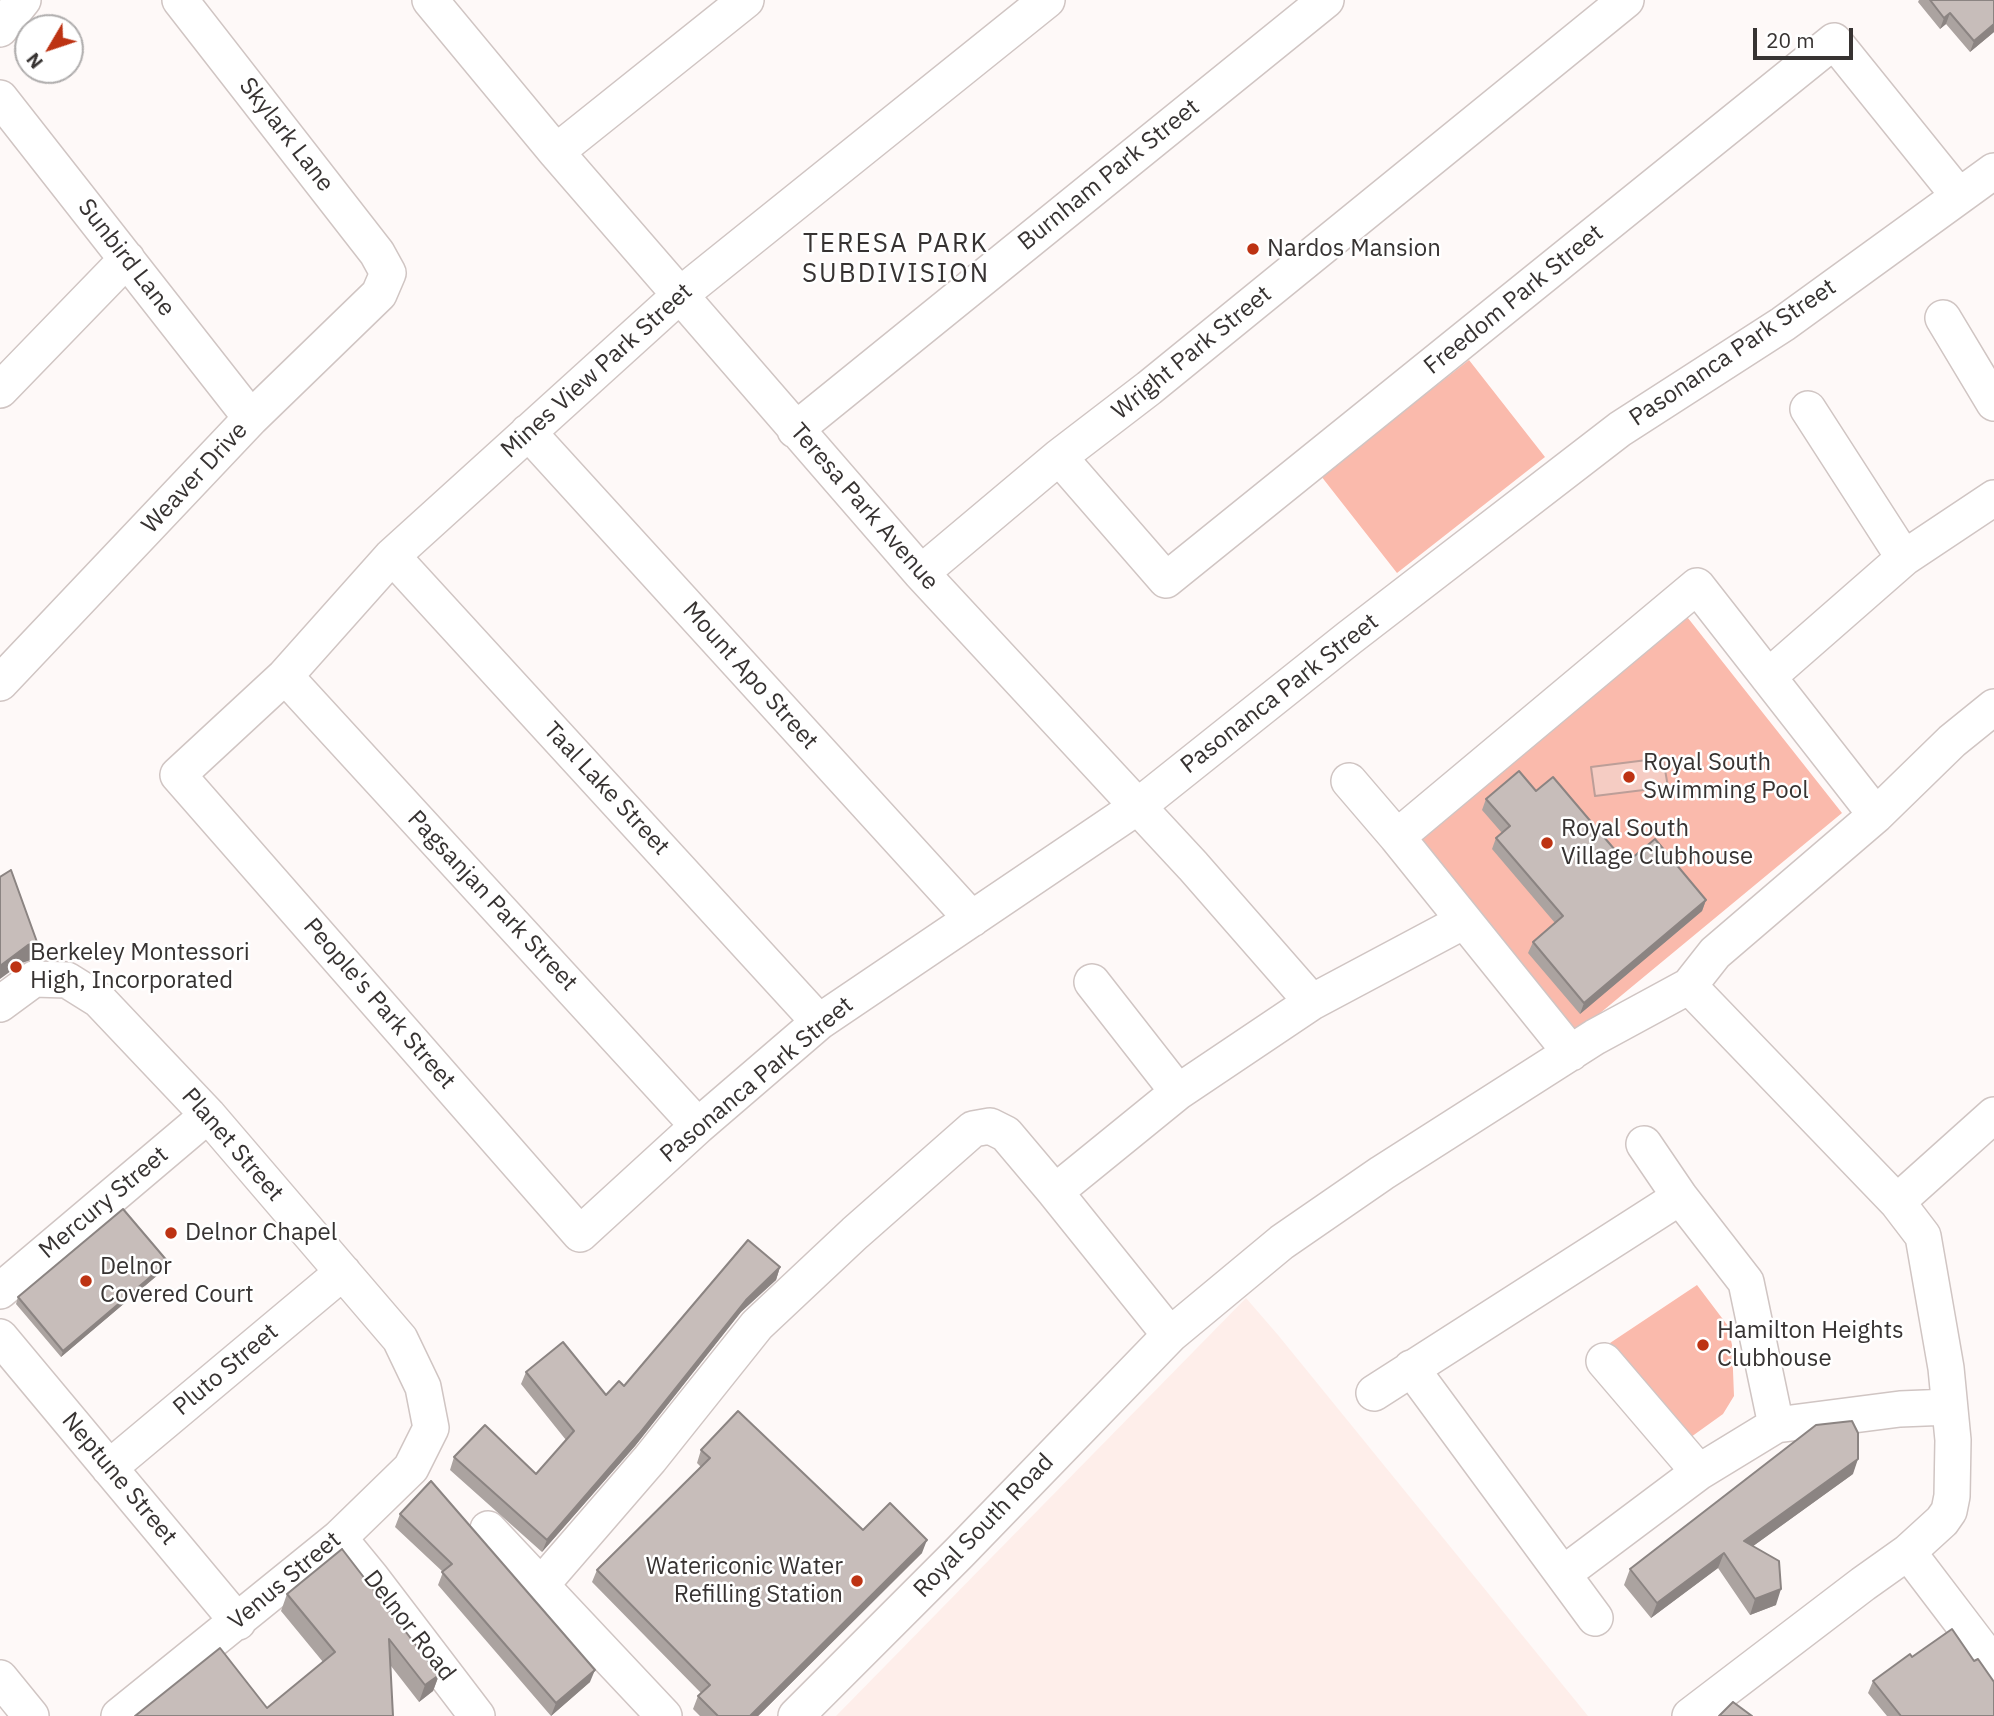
<!DOCTYPE html>
<html>
<head>
<meta charset="utf-8">
<style>
  body { margin:0 }
  #map { position:relative; width:1994px; height:1716px; overflow:hidden; background:#fef9f8; font-family:"IBM Plex Sans",sans-serif }
  canvas { display:block }
  .north { position:absolute; left:14px; top:14px; width:70px; height:70px; box-sizing:border-box; background:#fff; border:2px solid #afadad; border-radius:50%; rotate:231deg; font-size:19px; font-weight:700; line-height:28px; text-align:center; color:#373332 }
  .north::after { content:''; display:block; margin:auto; width:24px; height:32px; background:#bd3313; clip-path:polygon(50% 0,100% 100%,50% 72%,0 100%) }
  .scale { position:absolute; left:1753px; top:28px; width:100px; height:32px; box-sizing:border-box; border:4px solid #373332; border-top:0; padding-left:9px; font-size:21px; line-height:24px; white-space:nowrap; color:#373332; -webkit-text-stroke:5px #fff; paint-order:stroke }
</style>
</head>
<body>
<div id="map">
<canvas width="1994" height="1716"></canvas>
<div class="north">N</div>
<div class="scale">20 m</div>
</div>
<script>
const context = document.querySelector('canvas').getContext('2d');
context.lineJoin = 'round';
function paint(path, color) {
  context.fillStyle = color;
  context.fill(path, 'evenodd');
}
function poly(rows) {
  const path = new Path2D();
  for (const r of rows) {
    path.moveTo(r[0], r[1]);
    for (let i = 2; i < r.length; i += 2) path.lineTo(r[i], r[i + 1]);
  }
  return path;
}
function stroke(path, color, width, dash) {
  context.strokeStyle = color;
  context.lineWidth = width;
  context.lineCap = dash ? 'butt' : 'round';
  context.setLineDash(dash || []);
  context.stroke(path);
}
function drawText(font, color, halo, rows, align = 'center') {
  context.font = font + ' "IBM Plex Sans",sans-serif';
  context.lineWidth = 5;
  context.setLineDash([]);
  context.textBaseline = 'middle';
  context.strokeStyle = halo;
  context.fillStyle = color;
  for (const [text, x, y, turn = 0] of rows) {
    context.save();
    context.translate(x, y);
    context.rotate((+turn || 0) * Math.PI / 180);
    context.textAlign = isNaN(turn) ? turn : align;
    if (halo) context.strokeText(text, 0, 0);
    context.fillText(text, 0, 0);
    context.restore();
  }
}
paint(poly([
  [1246,1298,1278,1335,1588,1716,836,1716]
]), '#feeeea');
paint(poly([
  [1469,360,1545,457,1397,573,1321,476],
  [1684,613,1842,813,1576,1033,1420,841],
  [1697,1285,1728,1326,1732,1345,1734,1396,1723,1414,1691,1437,1681,1436,1610,1343]
]), '#fabaac');
const water = poly([
  [1663,758,1668,787,1595,796,1591,767,1663,758]
]);
paint(water, '#f5ccc3');
stroke(water, '#bc9e98', 2);
const minor = poly([
  [430,0,556,152,921,573,1193,866,1312,1002],
  [1047,0,680,295,392,556,285,676,178,775,580,1234,698,1126,819,1022,1137,807,1349,638,1620,429,1783,324,1994,171],
  [0,29,23,0],
  [0,98,251,418],
  [556,152,746,0],
  [1943,318,1994,403],
  [0,390,127,259],
  [1808,409,1904,558],
  [795,430,1326,0],
  [528,432,972,919],
  [1059,457,1166,580,1834,41,1959,196],
  [392,556,819,1022],
  [921,573,1059,457,1149,388,1626,0],
  [285,676,698,1126],
  [1768,677,1904,558,1994,498],
  [0,683,251,418,379,294,388,273,377,253,180,0],
  [1349,781,1397,837,1571,1053],
  [1397,837,1697,586,1876,815],
  [1092,982,1178,1092],
  [1689,986,1897,1202,1923,1236,1946,1368,1953,1440,1952,1496,1949,1511,1942,1521,1908,1552,1863,1584,1690,1716],
  [0,1004,34,979,67,980,99,1000,208,1115,400,1339,423,1387,431,1428,411,1468,339,1538,119,1716],
  [1644,1144,1680,1197,1746,1282,1776,1425],
  [1055,1192,1178,1092,1312,1002,1464,921],
  [1897,1202,1994,1115],
  [0,1291,208,1115],
  [0,1337,238,1622],
  [1604,1361,1699,1472],
  [1411,1368,1595,1618],
  [1374,1393,1680,1197],
  [109,1468,343,1272],
  [488,1529,664,1716],
  [339,1538,371,1577,477,1716],
  [1908,1552,1994,1665],
  [1563,1574,1699,1472,1776,1425,1900,1409,1949,1407],
  [541,1585,650,1459,757,1325,855,1233,973,1129,990,1126,1006,1134,1055,1192,1170,1335],
  [0,1678,31,1716],
  [796,1716,959,1553,1170,1335,1282,1242,1382,1173,1595,1037,1689,986,1715,953,1876,815,1952,741,1994,707]
]);
stroke(minor, '#d0c5c3', 38);
stroke(minor, '#fff', 35);
paint(poly([
  [1919,0,1994,0,1994,32,1970,52,1946,24,1940,29,1918,2],
  [1536,791,1626,863,1706,900,1702,911,1580,1014,1528,953,1533,942,1555,923,1492,849,1496,838,1502,833,1482,810,1486,799],
  [168,1262,166,1268,61,1357,16,1304,18,1297],
  [780,1267,776,1280,741,1312,635,1446,542,1552,450,1470,454,1457,536,1474,566,1440,521,1384,526,1372,606,1395,624,1386],
  [701,1450,863,1530,922,1553,758,1716,700,1716,693,1709,698,1696,701,1693,592,1582,597,1570,701,1467,697,1463],
  [1853,1474,1753,1546,1776,1605,1750,1615,1718,1568,1651,1618,1624,1585,1630,1569],
  [400,1514,590,1682,551,1716,438,1585,443,1572,395,1527],
  [342,1549,439,1675,433,1691,419,1702,391,1666,267,1708,323,1662,281,1611,287,1594],
  [1912,1657,1974,1661,1994,1716,1887,1716,1868,1693,1873,1681]
]), '#aba3a0');
paint(poly([
  [1950,13,1946,24,1940,29,1944,18],
  [1994,24,1994,32,1970,52,1974,41],
  [1706,900,1702,911,1580,1014,1584,1003],
  [37,942,31,960,22,963,0,979,0,966,28,945],
  [168,1262,166,1268,61,1357,63,1351],
  [780,1267,776,1280,741,1312,635,1446,542,1552,547,1540,746,1300],
  [1858,1459,1853,1474,1738,1557,1744,1541],
  [927,1540,922,1553,758,1716,750,1716],
  [1724,1553,1718,1568,1651,1618,1657,1603],
  [1781,1589,1776,1605,1750,1615,1755,1599],
  [595,1670,590,1682,551,1716,556,1703],
  [439,1675,433,1691,419,1702,425,1685]
]), '#8b8482');
const building = poly([
  [1930,0,1994,0,1994,24,1974,41,1950,13,1944,18,1930,0],
  [1519,771,1536,791,1553,777,1626,863,1655,839,1706,900,1584,1003,1533,942,1563,916,1496,838,1510,826,1486,799,1519,771],
  [11,870,37,942,28,945,0,966,0,877,11,870],
  [123,1209,168,1262,63,1351,18,1297,123,1209],
  [748,1240,780,1267,746,1300,639,1434,547,1540,454,1457,485,1425,536,1474,574,1431,526,1372,563,1342,606,1395,619,1381,624,1386,748,1240],
  [738,1411,863,1530,890,1503,927,1540,750,1716,718,1716,698,1696,710,1685,597,1570,710,1458,701,1450,738,1411],
  [1852,1421,1858,1433,1858,1459,1744,1541,1779,1561,1781,1589,1755,1599,1724,1553,1657,1603,1630,1569,1816,1425,1852,1421],
  [431,1481,595,1670,556,1703,442,1572,452,1564,400,1514,431,1481],
  [342,1549,439,1675,425,1685,389,1639,393,1716,135,1716,220,1648,267,1708,335,1652,287,1594,342,1549],
  [1952,1629,1974,1661,1978,1659,1994,1682,1994,1716,1901,1716,1873,1681,1910,1654,1912,1657,1952,1629],
  [1733,1702,1752,1716,1719,1716,1733,1702]
]);
paint(building, '#c7bdba');
stroke(building, '#8b8482', 2);
for (const [x, y, r, color] of [
  [1253,249,7,"#bd3313"],
  [1629,777,7,"#bd3313"],
  [1547,843,7,"#bd3313"],
  [16,967,7,"#bd3313"],
  [171,1233,7,"#bd3313"],
  [86,1281,7,"#bd3313"],
  [1703,1345,7,"#bd3313"],
  [857,1581,7,"#bd3313"]
]) {
  const dot = new Path2D();
  dot.arc(x, y, r, 0, 2 * Math.PI);
  context.fillStyle = color;
  context.fill(dot);
  stroke(dot, '#fff', 2.5);
}
drawText('24px', '#373332', '#fff', [
  ["Skylark Lane",286,135,52],
  ["Burnham Park Street",1109,175,-39],
  ["Sunbird Lane",126,258,52],
  ["Freedom Park Street",1514,300,-39],
  ["Wright Park Street",1192,353,-39],
  ["Pasonanca Park Street",1733,353,-34],
  ["Mines View Park Street",597,371,-42],
  ["Weaver Drive",195,478,-47],
  ["Teresa Park Avenue",864,507,49],
  ["Mount Apo Street",750,676,48],
  ["Pasonanca Park Street",1280,694,-38],
  ["Taal Lake Street",606,789,47],
  ["Pagsanjan Park Street",492,901,47],
  ["People's Park Street",379,1004,49],
  ["Pasonanca Park Street",757,1080,-40],
  ["Planet Street",232,1145,49],
  ["Mercury Street",104,1203,-40],
  ["Pluto Street",226,1370,-40],
  ["Neptune Street",119,1479,50],
  ["Royal South Road",984,1526,-46],
  ["Venus Street",285,1581,-40],
  ["Delnor Road",409,1626,52]
]);
drawText('24px', '#373332', '#fff', [
  ["Nardos Mansion",1267,249],
  ["Royal South",1643,763],
  ["Swimming Pool",1643,791],
  ["Royal South",1561,829],
  ["Village Clubhouse",1561,857],
  ["Berkeley Montessori",30,953],
  ["High, Incorporated",30,981],
  ["Delnor Chapel",185,1233],
  ["Delnor",100,1267],
  ["Covered Court",100,1295],
  ["Hamilton Heights",1717,1331],
  ["Clubhouse",1717,1359],
  ["Watericonic Water",843,1567,"right"],
  ["Refilling Station",843,1595,"right"]
], 'left');
context.letterSpacing = '2px';
drawText('26px', '#373332', '#fff', [
  ["TERESA PARK",896,244],
  ["SUBDIVISION",896,274]
]);
context.letterSpacing = '0px';
</script>
</body>
</html>
